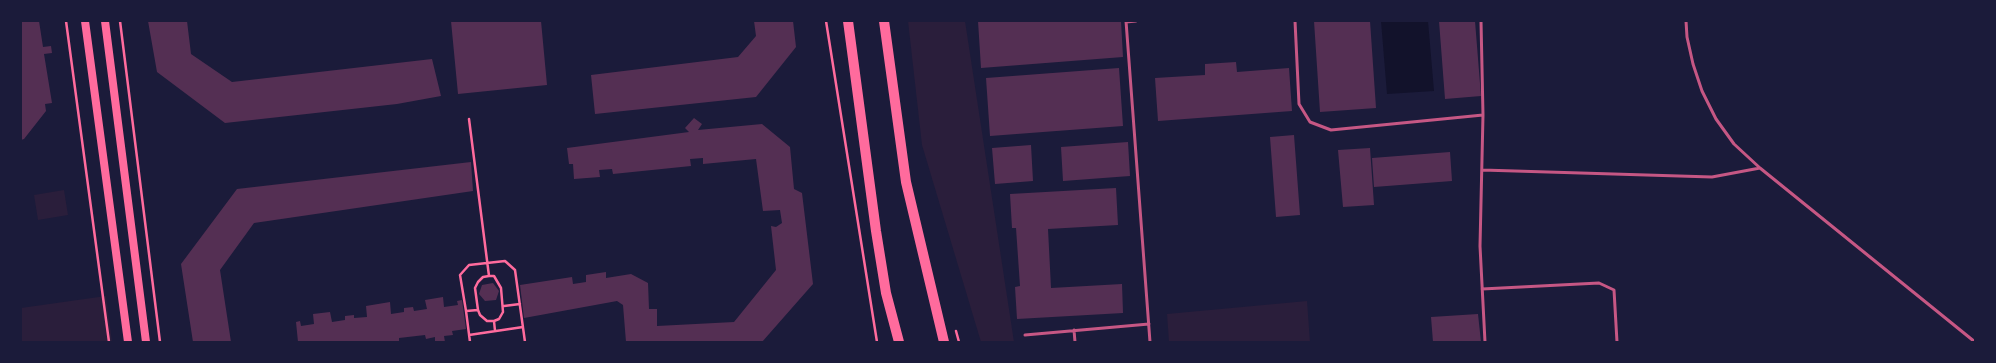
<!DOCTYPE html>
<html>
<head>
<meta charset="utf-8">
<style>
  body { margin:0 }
  #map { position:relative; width:1996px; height:363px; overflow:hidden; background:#1b1b3a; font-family:"IBM Plex Sans",sans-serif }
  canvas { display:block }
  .frame { position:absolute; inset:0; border:22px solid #1b1b3a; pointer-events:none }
</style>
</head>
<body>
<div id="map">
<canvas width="1996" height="363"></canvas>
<div class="frame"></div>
</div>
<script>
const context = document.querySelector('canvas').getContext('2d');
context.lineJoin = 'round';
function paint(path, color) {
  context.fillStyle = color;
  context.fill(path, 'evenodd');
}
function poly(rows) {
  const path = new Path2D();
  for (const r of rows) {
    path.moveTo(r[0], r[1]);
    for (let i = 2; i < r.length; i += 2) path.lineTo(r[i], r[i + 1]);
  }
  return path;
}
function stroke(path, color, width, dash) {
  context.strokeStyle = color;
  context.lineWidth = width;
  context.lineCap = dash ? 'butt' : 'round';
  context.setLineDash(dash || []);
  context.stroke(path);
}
paint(poly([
  [908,21,965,21,1014,342,981,342,922,145],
  [64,190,68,215,38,220,34,195],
  [106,296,112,342,21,342,21,308],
  [1307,301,1310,342,1169,342,1167,314]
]), '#2a1e3b');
paint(poly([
  [1381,21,1428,21,1434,91,1387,94]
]), '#12122b');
paint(poly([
  [21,21,39,21,43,47,51,46,52,53,44,54,52,103,45,104,46,111,24,139,21,140],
  [148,21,187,21,191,54,232,82,432,59,441,96,397,104,225,123,157,72],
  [451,21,541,21,547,85,458,94],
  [754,21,793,21,796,47,756,97,595,114,591,75,738,57,756,36],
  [978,21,1121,21,1123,57,981,68],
  [1314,21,1370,21,1376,108,1320,112],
  [1439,21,1475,21,1481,96,1445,99],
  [1236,62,1237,72,1289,68,1292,111,1158,121,1155,78,1205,75,1205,64],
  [1119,68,1123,126,990,136,986,78],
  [694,118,702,124,698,130,762,124,790,147,794,189,802,193,813,284,762,342,626,342,623,305,617,301,524,318,520,285,572,277,573,284,586,282,586,275,606,272,606,278,631,274,648,283,649,309,657,309,657,326,734,322,776,270,771,226,776,227,782,223,780,210,763,211,756,159,703,164,703,158,690,159,691,166,613,174,612,169,599,170,600,177,574,179,573,164,569,164,567,148,689,132,685,128],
  [1294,135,1300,215,1276,217,1270,137],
  [1128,142,1130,176,1063,181,1061,147],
  [1031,145,1033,181,995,184,992,148],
  [1370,148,1374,205,1343,207,1338,150],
  [1450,152,1452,181,1374,187,1372,158],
  [471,162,473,191,254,223,220,270,231,342,193,342,181,264,237,189],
  [1116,188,1118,225,1048,229,1051,288,1122,284,1123,313,1017,319,1015,287,1020,286,1016,228,1012,228,1010,194],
  [493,283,499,291,496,300,485,301,479,294,482,285],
  [443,297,444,307,458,305,457,301,462,300,466,329,452,331,453,335,444,336,445,342,435,342,435,337,426,339,425,335,399,338,399,342,298,342,296,322,300,321,301,326,314,324,313,314,330,312,332,322,345,320,345,316,354,315,354,318,367,317,366,306,390,302,391,314,404,312,404,308,413,307,414,311,427,309,425,300],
  [1478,314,1481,342,1433,342,1431,317]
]), '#542f53');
stroke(poly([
  [66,21,109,342],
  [120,21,160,342],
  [826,21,877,342],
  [469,119,489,276,483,277,478,282,475,288,478,310,466,311,470,342],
  [504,306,520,304],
  [478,310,480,315,487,321,494,321,499,319,503,312,501,288,494,276,489,276],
  [466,311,460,275,469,265,505,261,515,270,525,342],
  [494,321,495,331],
  [956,331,959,342],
  [469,335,523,327]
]), '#ff6b9d', 2.5);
stroke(poly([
  [1126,21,1150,342],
  [1295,21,1299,104,1310,122,1331,130,1483,115],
  [1481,21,1483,115,1480,246,1485,342],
  [1686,21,1687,37,1693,64,1702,91,1716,119,1734,144,1760,168,1975,342],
  [1126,22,1136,21],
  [1482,170,1712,177,1760,168],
  [1482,289,1599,283,1614,290,1617,342],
  [1074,330,1075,342],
  [1025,335,1149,324]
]), '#c65784', 3);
stroke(poly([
  [85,21,128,342],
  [105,21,146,342]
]), '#ff6b9d', 8);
stroke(poly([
  [848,21,876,231,886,293,899,342],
  [884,21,906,182,944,342]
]), '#ff6b9d', 10);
</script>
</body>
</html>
